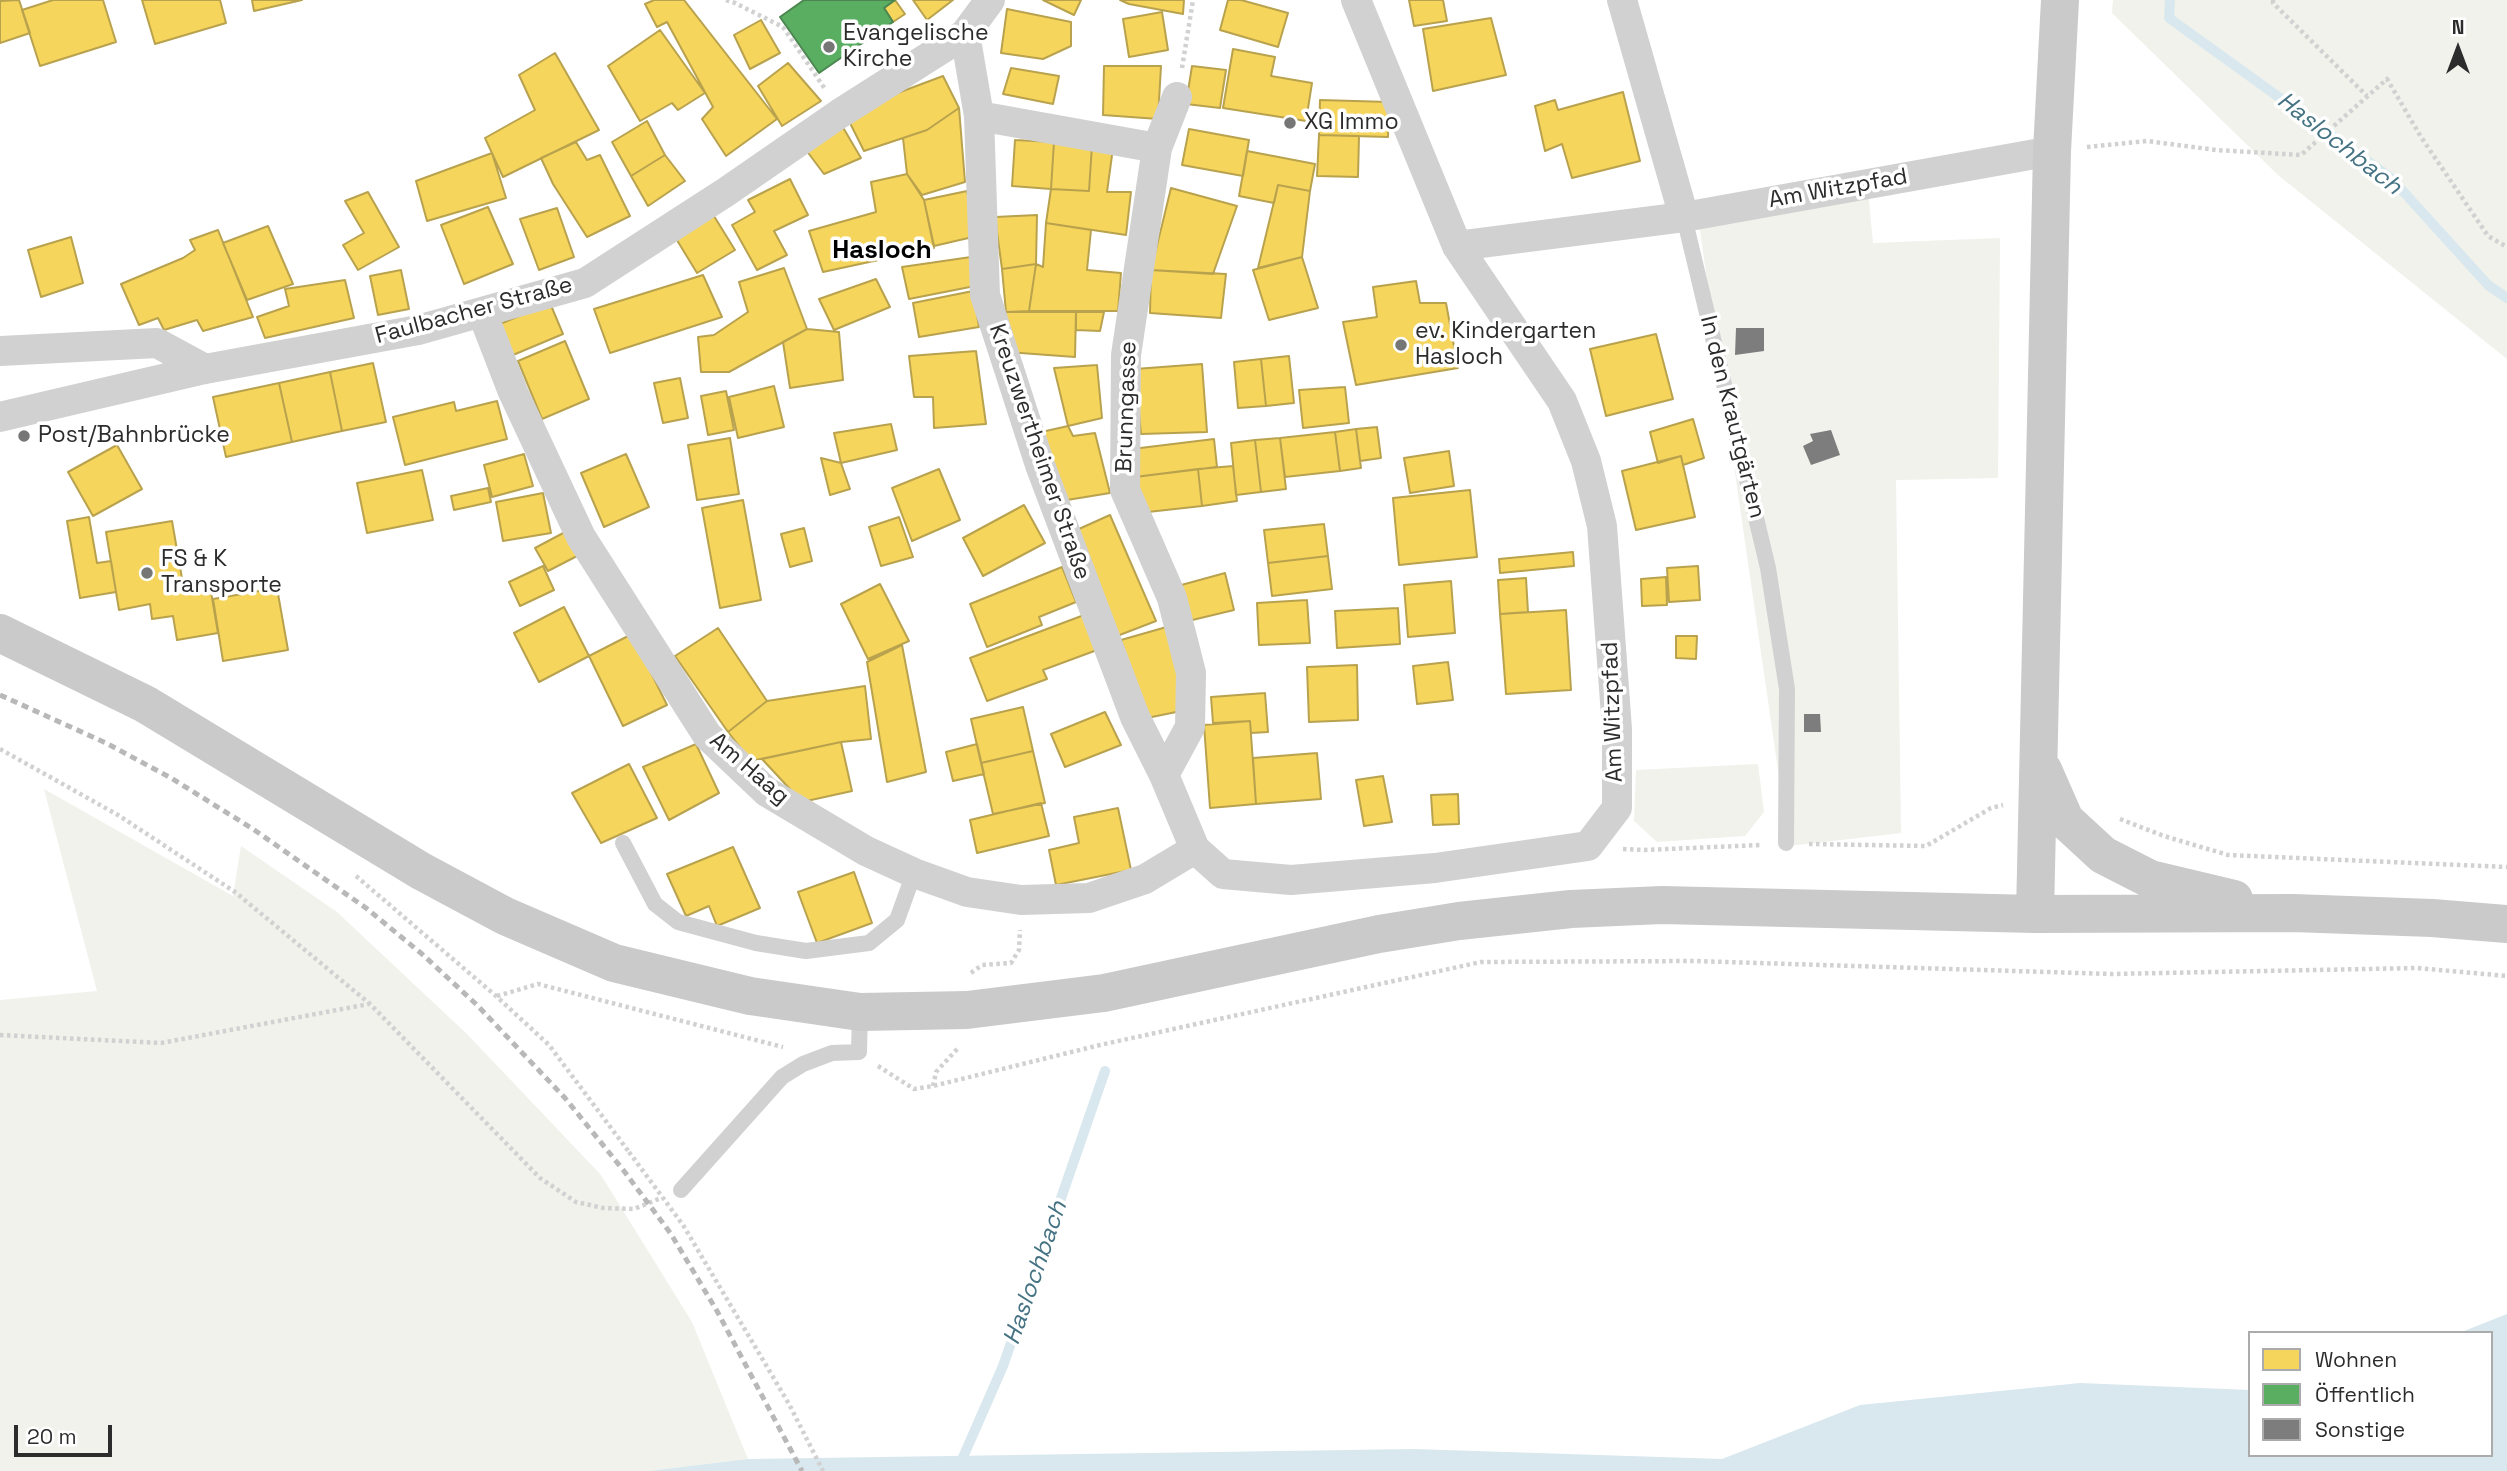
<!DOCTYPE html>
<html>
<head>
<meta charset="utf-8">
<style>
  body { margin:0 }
  #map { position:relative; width:2507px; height:1471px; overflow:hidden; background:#fff; font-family:"Space Grotesk",sans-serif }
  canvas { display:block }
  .legend { position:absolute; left:2248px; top:1331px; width:245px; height:126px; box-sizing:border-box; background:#fff; border:2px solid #ababab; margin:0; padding:9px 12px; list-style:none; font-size:21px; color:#2c2c2c }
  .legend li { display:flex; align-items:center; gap:14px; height:35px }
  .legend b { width:35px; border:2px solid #ababab }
  .north { position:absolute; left:2423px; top:14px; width:70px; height:70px; -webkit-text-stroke:5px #fff; paint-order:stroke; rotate:0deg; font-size:19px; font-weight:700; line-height:28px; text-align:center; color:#2c2c2c }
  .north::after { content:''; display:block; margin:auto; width:24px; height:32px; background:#2c2c2c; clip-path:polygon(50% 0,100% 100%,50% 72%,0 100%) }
  .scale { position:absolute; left:14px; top:1425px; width:98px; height:32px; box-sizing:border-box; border:4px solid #2c2c2c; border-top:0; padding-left:9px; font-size:21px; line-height:24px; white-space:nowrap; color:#2c2c2c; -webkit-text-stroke:5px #fff; paint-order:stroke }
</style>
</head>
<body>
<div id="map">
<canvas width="2507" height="1471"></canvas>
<ul class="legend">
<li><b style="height:19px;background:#f6d55c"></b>Wohnen</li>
<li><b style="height:19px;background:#5aae61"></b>Öffentlich</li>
<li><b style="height:19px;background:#7d7d7d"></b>Sonstige</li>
</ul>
<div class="north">N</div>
<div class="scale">20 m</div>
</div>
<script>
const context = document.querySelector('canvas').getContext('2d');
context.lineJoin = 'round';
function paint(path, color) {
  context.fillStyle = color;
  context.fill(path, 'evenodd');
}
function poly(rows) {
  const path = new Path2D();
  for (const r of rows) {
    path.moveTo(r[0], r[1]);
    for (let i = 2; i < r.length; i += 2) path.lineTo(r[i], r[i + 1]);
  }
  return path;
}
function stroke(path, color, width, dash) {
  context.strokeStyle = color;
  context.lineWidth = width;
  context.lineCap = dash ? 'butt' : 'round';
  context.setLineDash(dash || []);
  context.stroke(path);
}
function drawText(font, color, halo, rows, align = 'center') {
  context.font = font + ' "Space Grotesk",sans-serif';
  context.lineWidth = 7;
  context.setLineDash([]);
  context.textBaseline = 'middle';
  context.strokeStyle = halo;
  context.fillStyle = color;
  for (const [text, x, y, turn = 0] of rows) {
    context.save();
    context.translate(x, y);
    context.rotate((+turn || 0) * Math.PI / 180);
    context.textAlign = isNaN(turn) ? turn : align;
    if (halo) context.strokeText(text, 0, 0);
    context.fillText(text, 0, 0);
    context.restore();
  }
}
paint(poly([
  [2113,0,2507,0,2507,359,2278,175,2112,13],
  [1868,191,1873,243,2000,238,1998,478,1896,480,1901,833,1789,846,1699,224],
  [1758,764,1764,812,1745,836,1657,842,1634,821,1636,770],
  [44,789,233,896,241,846,337,912,467,1034,601,1175,692,1322,748,1459,648,1471,0,1471,0,1000,97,991]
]), '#f0f2eb');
paint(poly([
  [2507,1314,2507,1471,648,1471,748,1459,1414,1449,1722,1459,1860,1405,2080,1383,2250,1390,2250,1455,2491,1455,2491,1333,2459,1333]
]), '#d9e8ee');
const homes = poly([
  [19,0,30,33,0,43,0,1,19,0],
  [53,0,103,0,116,42,40,66,22,10,53,0],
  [142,0,220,0,226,23,155,44,142,0],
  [252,0,302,0,254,11,252,0],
  [654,0,684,0,777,119,726,156,702,119,713,107,667,22,657,27,645,4,654,0],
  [895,0,905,14,893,22,884,8,895,0],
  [913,0,953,0,927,20,913,0],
  [1043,0,1081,0,1074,15,1043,0],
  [1120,0,1184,0,1183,14,1129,4,1120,0],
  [1228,0,1241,0,1288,13,1278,47,1220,30,1228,0],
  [1409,0,1443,0,1447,21,1414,26,1409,0],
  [1007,9,1071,22,1071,46,1043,59,1001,53,1007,9],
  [1162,12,1168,50,1129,57,1123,19,1162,12],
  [1491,18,1506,75,1433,91,1423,29,1491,18],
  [761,20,780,53,750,69,734,35,761,20],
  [660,30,705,93,678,110,672,103,640,121,608,66,660,30],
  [1233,49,1275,57,1271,76,1312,83,1306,121,1223,108,1233,49],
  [555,53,599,130,503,177,485,138,535,110,519,75,555,53],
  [788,63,821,101,782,126,758,86,788,63],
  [1104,66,1161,66,1158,119,1103,115,1104,66],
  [1192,66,1226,70,1220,108,1186,104,1192,66],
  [1011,68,1059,76,1053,104,1003,94,1011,68],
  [943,76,959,108,927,130,864,151,850,123,887,97,943,76],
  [1623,92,1640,161,1572,178,1562,144,1545,151,1535,106,1555,100,1558,110,1623,92],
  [1320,100,1389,102,1388,137,1319,135,1320,100],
  [959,108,965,182,922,195,907,174,903,138,927,130,959,108],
  [647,121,665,155,631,176,612,142,647,121],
  [841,124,861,158,824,174,803,146,841,124],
  [1189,129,1249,140,1243,176,1182,165,1189,129],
  [1319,135,1359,136,1358,177,1317,176,1319,135],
  [1015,140,1054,142,1051,189,1012,186,1015,140],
  [576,142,587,160,600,155,630,216,587,237,553,184,541,158,576,142],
  [1054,142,1092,145,1089,191,1051,189,1054,142],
  [1092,145,1113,148,1107,192,1131,192,1126,235,1046,223,1051,189,1089,191,1092,145],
  [1247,151,1315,164,1310,191,1278,185,1274,203,1239,196,1247,151],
  [492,153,506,198,427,221,416,181,492,153],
  [665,155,685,181,648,206,631,176,665,155],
  [907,174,924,200,934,248,823,272,809,231,876,212,871,182,907,174],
  [790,179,808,215,774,231,787,255,757,270,732,225,755,212,748,200,790,179],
  [1278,185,1310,191,1302,257,1258,268,1278,185],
  [1171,188,1237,206,1213,274,1151,270,1171,188],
  [967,191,977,236,934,246,924,200,967,191],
  [368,192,399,247,358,270,343,245,364,233,345,201,368,192],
  [488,207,513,264,464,284,441,225,488,207],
  [557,208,574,257,539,270,520,219,557,208],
  [709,208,735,250,697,273,672,232,709,208],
  [1037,215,1036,264,1002,269,995,217,1037,215],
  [1046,223,1091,230,1087,270,1121,273,1118,311,1029,311,1036,264,1043,267,1046,223],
  [268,226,293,284,247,300,223,243,268,226],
  [218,230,253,317,203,331,197,320,164,330,158,318,139,325,121,284,183,258,195,250,190,240,218,230],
  [71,237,83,283,41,297,28,250,71,237],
  [971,257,975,286,909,299,902,267,971,257],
  [1302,257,1318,308,1269,320,1253,270,1302,257],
  [1036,264,1029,311,1006,312,1002,269,1036,264],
  [784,268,807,329,729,372,701,372,698,337,714,335,748,312,739,282,784,268],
  [401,270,409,309,378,315,370,276,401,270],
  [1151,270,1226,274,1221,318,1150,313,1151,270],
  [703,275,722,317,610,353,594,309,703,275],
  [876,279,890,307,834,330,819,299,876,279],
  [345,280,354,318,265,338,257,317,289,306,285,289,345,280],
  [1416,281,1420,303,1446,303,1458,368,1356,385,1343,322,1377,317,1373,287,1416,281],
  [973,291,979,327,919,337,913,303,973,291],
  [550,303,563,334,513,355,500,324,550,303],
  [1006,312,1076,312,1075,357,1007,352,1006,312],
  [1076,312,1104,312,1100,331,1076,330,1076,312],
  [807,329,839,332,843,380,790,388,783,342,807,329],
  [1656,334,1673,399,1606,416,1590,349,1656,334],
  [565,341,589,399,542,419,518,361,565,341],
  [976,351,986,424,934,428,933,397,914,397,909,356,976,351],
  [1289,356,1294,403,1266,406,1261,359,1289,356],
  [1261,359,1266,406,1238,408,1234,362,1261,359],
  [373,363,386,422,342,431,330,372,373,363],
  [1202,364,1207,432,1141,434,1135,369,1202,364],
  [1097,365,1102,418,1068,426,1054,368,1097,365],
  [330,372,342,431,292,442,279,383,330,372],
  [680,378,688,418,663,423,654,383,680,378],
  [279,383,292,442,226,457,213,397,279,383],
  [774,386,784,427,738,438,729,397,774,386],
  [1345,387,1349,423,1303,428,1299,390,1345,387],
  [726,391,734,430,708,435,701,396,726,391],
  [497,401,507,439,405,465,393,417,454,402,456,411,497,401],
  [1693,419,1704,458,1683,465,1681,456,1658,463,1650,432,1693,419],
  [891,424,897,450,841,463,834,433,891,424],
  [1068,426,1073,436,1095,433,1110,493,1061,501,1037,433,1068,426],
  [1377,427,1381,458,1360,461,1356,429,1377,427],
  [1356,429,1361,468,1340,471,1335,432,1356,429],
  [1335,432,1340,471,1285,477,1280,438,1335,432],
  [730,438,739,494,697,500,688,445,730,438],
  [1280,438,1286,489,1261,492,1255,440,1280,438],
  [1214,439,1217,467,1135,477,1132,449,1214,439],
  [1255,440,1261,492,1236,495,1231,443,1255,440],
  [117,445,142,489,93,516,68,472,117,445],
  [1449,451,1454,486,1410,493,1404,458,1449,451],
  [524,454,533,486,492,497,484,465,524,454],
  [626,454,649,507,604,527,581,473,626,454],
  [1681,456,1695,517,1636,530,1622,471,1681,456],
  [821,458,841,463,850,489,830,495,821,458],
  [1233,466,1237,501,1202,506,1198,469,1233,466],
  [939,469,960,520,912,541,892,488,939,469],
  [1198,469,1202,506,1139,513,1135,477,1198,469],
  [422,470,433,520,367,533,357,483,422,470],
  [488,488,491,502,454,510,451,496,488,488],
  [1470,490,1477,557,1399,565,1393,498,1470,490],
  [543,493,551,533,503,541,496,502,543,493],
  [743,500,761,600,720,608,702,508,743,500],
  [1024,505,1045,543,983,576,963,538,1024,505],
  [1110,515,1156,621,1117,636,1070,533,1110,515],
  [89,517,97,563,111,561,116,592,80,598,67,521,89,517],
  [899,517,913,557,881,566,869,527,899,517],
  [172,521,184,590,210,586,218,633,177,640,173,616,152,619,150,604,119,610,106,532,172,521],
  [1324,524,1328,556,1268,563,1264,530,1324,524],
  [804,528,812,561,790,567,781,534,804,528],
  [567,531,579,555,548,571,535,548,567,531],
  [1573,552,1574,566,1500,573,1499,559,1573,552],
  [1328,556,1332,589,1272,596,1268,563,1328,556],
  [543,566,554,590,520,606,509,582,543,566],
  [1698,566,1700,600,1669,602,1667,568,1698,566],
  [1062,567,1076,602,1039,617,1042,625,987,647,970,604,1062,567],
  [1225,573,1234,610,1184,622,1174,587,1225,573],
  [1666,577,1667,605,1642,606,1641,579,1666,577],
  [1526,578,1528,612,1500,614,1498,580,1526,578],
  [1451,581,1455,633,1408,637,1404,585,1451,581],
  [880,584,909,641,868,659,841,604,880,584],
  [277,588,288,650,223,661,213,599,277,588],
  [1307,600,1310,643,1259,645,1257,603,1307,600],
  [564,607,589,656,539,682,514,633,564,607],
  [1398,608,1400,644,1337,648,1335,611,1398,608],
  [1566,610,1571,690,1506,694,1500,614,1566,610],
  [1084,615,1097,650,1043,670,1047,679,987,701,970,658,1084,615],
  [1170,626,1186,710,1147,718,1121,640,1170,626],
  [718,628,767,701,728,732,675,656,718,628],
  [632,634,667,705,623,726,589,656,632,634],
  [1676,636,1697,636,1696,659,1676,658,1676,636],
  [902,645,926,772,887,782,867,662,902,645],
  [1448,662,1453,700,1417,704,1413,666,1448,662],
  [1357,665,1358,720,1309,722,1307,667,1357,665],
  [865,686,871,739,841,742,751,761,728,732,767,701,865,686],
  [1265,693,1268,732,1251,733,1250,721,1213,723,1211,697,1265,693],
  [1023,707,1033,751,981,763,971,719,1023,707],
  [1105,712,1121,745,1065,767,1051,734,1105,712],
  [1250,721,1256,804,1210,808,1204,725,1250,721],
  [841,742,852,791,802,802,762,759,841,742],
  [696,744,719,793,669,820,643,767,696,744],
  [977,744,984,774,953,781,946,752,977,744],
  [1033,751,1045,803,993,814,981,763,1033,751],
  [1317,753,1321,799,1256,804,1253,758,1317,753],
  [629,764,657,818,601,843,572,793,629,764],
  [1383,776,1392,822,1364,826,1356,780,1383,776],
  [1458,794,1459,824,1433,825,1431,795,1458,794],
  [1041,803,1049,836,977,853,970,820,1041,803],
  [1118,808,1131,870,1056,885,1049,850,1079,843,1074,817,1118,808],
  [733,847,760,908,717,926,709,906,686,916,667,874,733,847],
  [854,872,872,923,817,943,798,892,854,872]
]);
paint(homes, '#f6d55c');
stroke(homes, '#b9a24e', 2);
const public = poly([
  [804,0,895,0,884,8,893,22,819,73,780,17,804,0]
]);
paint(public, '#5aae61');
stroke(public, '#4c8751', 2);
stroke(poly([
  [2170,0,2169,18,2391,178,2488,285,2507,298],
  [957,1471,1003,1366,1105,1071]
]), '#d9e8ee', 10);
paint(poly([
  [1736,328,1764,328,1764,351,1735,355],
  [1831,430,1840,455,1811,465,1803,446,1813,441,1810,434],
  [1804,714,1820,714,1821,732,1804,732]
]), '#7d7d7d');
stroke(poly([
  [726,0,735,3,783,27,825,89],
  [2273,0,2273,3,2367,96],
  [1182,68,1193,0],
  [2087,147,2147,141,2216,150,2301,155,2387,79,2421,137,2488,236,2507,247],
  [0,749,118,815,235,892,370,1004,540,1178,576,1202,603,1208,634,1209,661,1198],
  [2120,819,2164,836,2228,855,2507,867],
  [1809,844,1926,846,1991,808,2003,805],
  [1623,849,1644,850,1761,845],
  [356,876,496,996,549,1045,629,1152],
  [971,973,982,965,1011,963,1019,950,1020,930],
  [497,996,538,984,783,1047],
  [0,1035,161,1043,369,1004],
  [878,1066,914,1089,933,1086,1100,1045,1481,962,1694,961,2111,974,2417,968,2507,976],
  [933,1086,936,1072,959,1047]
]), '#d1d1d1', 4.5, [3.5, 3.5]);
stroke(poly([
  [1684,217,1768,568,1787,689,1786,843],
  [623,843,655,904,678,922,756,943,806,951,869,943,897,920,914,873],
  [681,1190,782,1077,803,1064,832,1053,859,1052,860,1012]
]), '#d1d1d1', 16);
stroke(poly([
  [1622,0,1684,217],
  [965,34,979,116,985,295,1040,465,1135,717,1164,775,1195,849,1223,874,1291,880,1435,868,1588,846,1617,808,1617,729,1602,526,1586,461,1562,401,1457,246,1356,0],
  [979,116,1157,148],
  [1457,246,1684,217,2052,151],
  [482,312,513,392,581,537,707,735,767,792,866,851,914,873,967,892,1021,900,1089,898,1145,879,1195,849],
  [0,351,157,343,205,369],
  [0,417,205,369,418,330,585,283,726,192,839,114,965,34,990,0],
  [1164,775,1190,727,1191,673,1172,598,1125,490,1126,355,1157,148,1177,97]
]), '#d1d1d1', 30);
stroke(poly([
  [0,633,145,704,421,871,505,916,614,963,750,996,860,1012,967,1010,1104,993,1379,934,1459,921,1571,909,1662,905,2035,914,2293,913,2432,918,2507,924],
  [2043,770,2065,820,2103,855,2150,879,2234,899],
  [2035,914,2052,151,2060,0]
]), '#cacaca', 38);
stroke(poly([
  [0,695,106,743,171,778,253,829,366,908,422,954,477,1005,565,1098,624,1171,671,1234,717,1311,802,1471]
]), '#b8b8b8', 5, [7, 5]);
stroke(poly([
  [629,1152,683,1225,789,1404,823,1471]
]), '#d1d1d1', 4.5, [3.5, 3.5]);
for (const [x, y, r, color] of [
  [829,47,7,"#767676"],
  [1290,123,7,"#767676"],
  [1401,345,7,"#767676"],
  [24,436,7,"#767676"],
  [147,573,7,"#767676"]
]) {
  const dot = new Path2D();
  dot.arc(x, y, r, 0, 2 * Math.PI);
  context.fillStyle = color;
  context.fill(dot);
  stroke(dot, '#fff', 2.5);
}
drawText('23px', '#2c2c2c', '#fff', [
  ["Evangelische",843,34],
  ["Kirche",843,60],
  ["XG Immo",1304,123],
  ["ev. Kindergarten",1415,332],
  ["Hasloch",1415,358],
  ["Post/Bahnbrücke",38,436],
  ["FS & K",161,560],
  ["Transporte",161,586]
], 'left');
drawText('23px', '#2c2c2c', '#fff', [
  ["Am Witzpfad",1838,189,-10],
  ["Faulbacher Straße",474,311,-15],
  ["Brunngasse",1127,407,-88],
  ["In den Krautgärten",1732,417,76],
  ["Kreuzwertheimer Straße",1039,452,71],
  ["Am Witzpfad",1613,712,-92],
  ["Am Haag",749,769,41]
]);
drawText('italic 24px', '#457383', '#fff', [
  ["Haslochbach",2339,144,38],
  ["Haslochbach",1036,1273,-71]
]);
drawText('bold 26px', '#000', '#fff', [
  ["Hasloch",882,251]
]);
</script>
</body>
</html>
